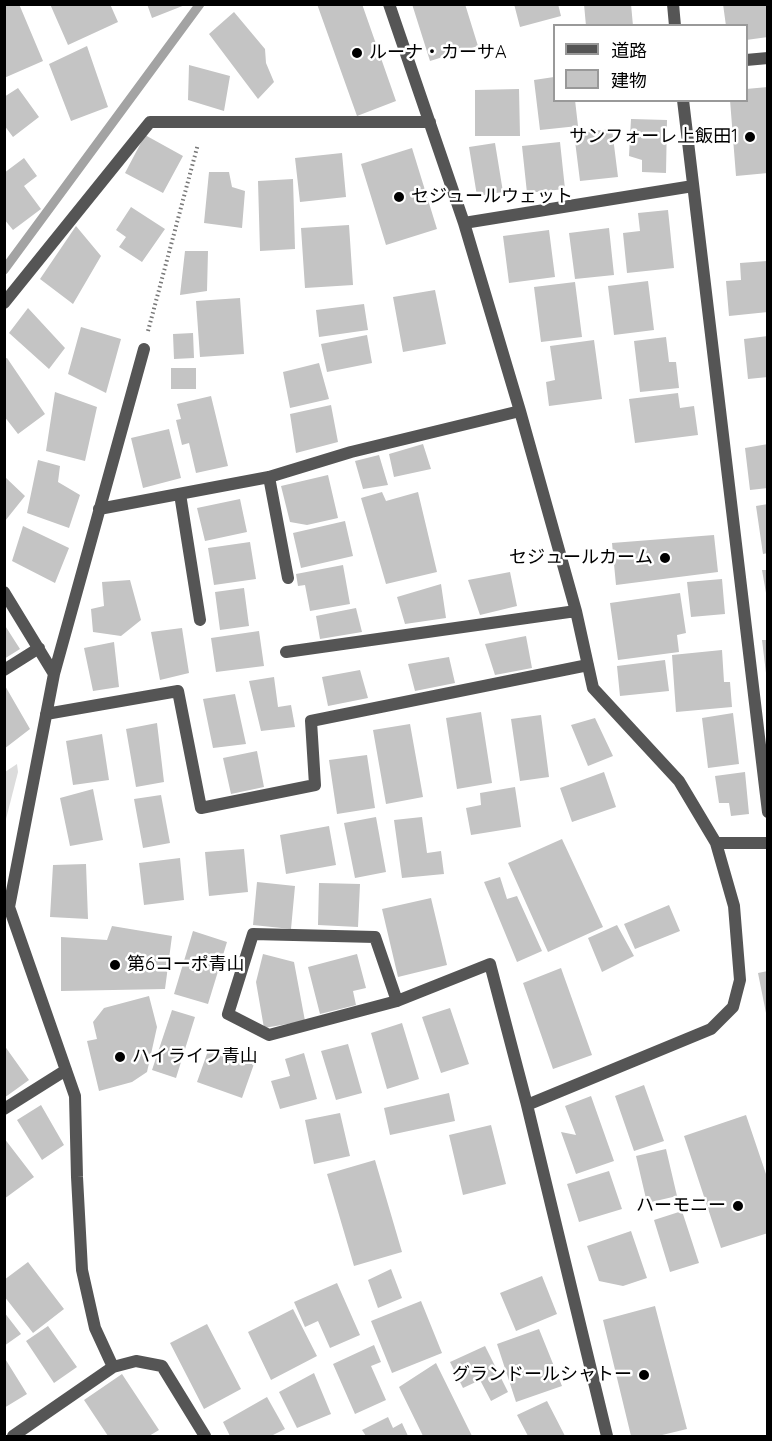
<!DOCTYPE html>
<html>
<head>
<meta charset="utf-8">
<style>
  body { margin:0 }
  #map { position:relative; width:772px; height:1441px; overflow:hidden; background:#fff; font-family:Quicksand,"Noto Sans JP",sans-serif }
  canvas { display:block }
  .frame { position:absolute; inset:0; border:6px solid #000; pointer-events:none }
  .legend { position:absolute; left:553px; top:24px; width:195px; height:78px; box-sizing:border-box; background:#fff; border:2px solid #999; margin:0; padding:8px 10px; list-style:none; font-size:18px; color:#000 }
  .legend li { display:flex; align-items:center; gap:12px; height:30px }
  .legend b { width:30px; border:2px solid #999 }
</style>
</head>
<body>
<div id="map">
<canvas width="772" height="1441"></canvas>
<div class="frame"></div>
<ul class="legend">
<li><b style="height:8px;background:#555"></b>道路</li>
<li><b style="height:16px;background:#c4c4c4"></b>建物</li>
</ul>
</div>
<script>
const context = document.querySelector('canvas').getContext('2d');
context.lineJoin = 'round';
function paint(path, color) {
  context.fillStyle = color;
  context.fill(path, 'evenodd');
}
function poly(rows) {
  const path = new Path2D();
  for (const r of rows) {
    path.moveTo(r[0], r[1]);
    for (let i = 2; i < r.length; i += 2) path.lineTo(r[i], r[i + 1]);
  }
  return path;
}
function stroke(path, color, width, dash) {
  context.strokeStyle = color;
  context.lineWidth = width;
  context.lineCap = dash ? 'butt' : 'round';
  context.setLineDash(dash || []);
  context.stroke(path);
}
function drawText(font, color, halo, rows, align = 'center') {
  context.font = font + ' Quicksand,"Noto Sans JP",sans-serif';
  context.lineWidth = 5;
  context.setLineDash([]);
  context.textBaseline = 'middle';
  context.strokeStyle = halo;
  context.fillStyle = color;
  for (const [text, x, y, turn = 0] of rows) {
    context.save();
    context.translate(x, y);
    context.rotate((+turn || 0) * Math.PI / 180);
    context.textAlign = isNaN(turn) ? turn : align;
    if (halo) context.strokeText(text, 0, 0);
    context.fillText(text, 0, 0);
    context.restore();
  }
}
paint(poly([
  [17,764,18,772,5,823,5,772]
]), '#dcdcdc');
stroke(poly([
  [4,270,200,4]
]), '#a3a3a3', 9);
paint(poly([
  [4,4,19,4,43,61,4,78],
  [50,4,110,4,118,22,68,45],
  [147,4,185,4,185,5,152,18],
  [317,4,362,4,396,101,357,116],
  [412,4,465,4,478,46,430,61],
  [514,4,558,4,561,16,520,27],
  [584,4,631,4,633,26,586,26],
  [723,4,768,4,768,37,746,40,746,26,726,26],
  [234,12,265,49,266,63,274,82,258,99,209,34],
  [87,46,108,107,71,121,49,64],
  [189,65,230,76,224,111,188,100],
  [554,77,554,100,575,100,578,126,540,130,534,80],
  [768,87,768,173,736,176,730,100,746,100,746,89],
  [18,88,39,117,13,137,4,125,4,97],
  [519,89,520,136,475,136,475,90],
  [631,119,667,120,666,173,642,172,642,160,629,156],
  [612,129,618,177,580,181,574,133],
  [145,135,183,156,163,193,125,173],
  [560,142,565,189,527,193,522,146],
  [495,143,503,192,477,196,469,147],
  [412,148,437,229,386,245,361,164],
  [342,153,346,197,300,202,295,158],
  [24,158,37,176,24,186,41,209,13,230,4,219,4,173],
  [209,172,229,172,232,187,245,191,242,228,204,223],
  [293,179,295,249,260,251,258,181],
  [131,207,165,229,142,262,119,247,126,237,116,230],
  [668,210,674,268,627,273,623,233,640,231,638,213],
  [349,225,353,285,305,288,301,228],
  [76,226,101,256,73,304,40,279],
  [609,228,614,275,575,279,569,233],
  [549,230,555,277,509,283,503,236],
  [185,251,208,251,207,291,180,295],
  [767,261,768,312,729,316,726,281,741,280,740,263],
  [648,281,654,330,614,335,608,286],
  [575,282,582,337,541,342,534,287],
  [435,290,446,344,403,352,393,297],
  [240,298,244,354,200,357,196,301],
  [364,304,368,330,319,337,316,310],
  [28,308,65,348,49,369,9,333],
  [81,327,121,339,106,393,68,374],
  [193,333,194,358,174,359,173,334],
  [367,335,372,363,327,372,321,344],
  [768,336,768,377,748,379,744,339],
  [666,337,669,362,676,362,679,388,640,392,634,341],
  [594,340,602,399,549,406,546,382,555,380,550,346],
  [7,358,45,414,18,434,4,416,4,359],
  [319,363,329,399,290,408,283,372],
  [171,368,196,368,196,389,171,389],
  [55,392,97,407,85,461,46,451],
  [678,393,680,408,694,406,698,435,635,443,629,399],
  [211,396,228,466,196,473,189,443,182,445,176,420,181,419,177,404],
  [331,405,338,442,296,453,290,414],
  [169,429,181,478,143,488,131,438],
  [423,444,431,469,394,477,389,454],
  [768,444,768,488,750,490,745,448],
  [379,455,388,485,363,489,355,461],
  [38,460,60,466,58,482,80,495,69,528,27,513],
  [328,475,338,518,307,525,290,522,281,486],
  [5,477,25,496,5,521],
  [382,492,386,501,418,492,437,572,386,584,361,498],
  [240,499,247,532,205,541,197,508],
  [768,504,768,553,763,554,756,506],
  [345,521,353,556,301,568,293,533],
  [23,526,69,548,55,583,12,561],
  [714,535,718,572,616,585,612,543],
  [250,542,256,579,214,585,208,548],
  [343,565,350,604,310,611,305,585,298,586,296,574],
  [762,570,768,570,768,593,766,593],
  [510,572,517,606,480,615,468,580],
  [722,579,725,614,691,617,687,582],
  [130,580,141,620,121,636,93,632,91,609,104,606,102,582],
  [441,584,446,618,405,624,397,597],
  [244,588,249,626,220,630,215,592],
  [680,593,686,633,677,635,679,652,618,660,610,603],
  [356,608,362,632,320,639,316,616],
  [4,624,20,649,4,659],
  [182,628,189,673,160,680,151,632],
  [259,631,264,666,216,672,211,638],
  [526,636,532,668,495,675,485,644],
  [762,640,768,640,768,673,766,673],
  [114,642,119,687,93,691,84,648],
  [722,650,724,682,730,682,732,707,676,712,672,655],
  [449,657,455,683,415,691,408,664],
  [665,660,669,691,620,696,617,666],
  [360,670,368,698,328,706,322,677],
  [274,677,278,707,291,705,295,727,261,731,249,681],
  [4,684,30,729,4,749],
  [235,694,246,744,213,748,203,699],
  [481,712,492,783,457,789,446,718],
  [733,713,739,764,708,768,702,718],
  [541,715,549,777,520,781,511,719],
  [595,718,613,756,588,766,571,725],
  [157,723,164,782,136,787,126,729],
  [410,724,423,797,386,804,373,730],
  [102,734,109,780,73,785,66,741],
  [257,751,264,787,231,794,223,758],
  [367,755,375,808,337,814,329,760],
  [604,772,616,807,572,822,560,788],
  [745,772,749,814,731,816,729,803,719,803,715,776],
  [515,787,521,827,471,835,466,808,481,805,480,793],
  [93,789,103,840,70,846,60,798],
  [161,795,170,843,143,848,134,799],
  [376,817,386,872,355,878,344,823],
  [422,817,427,853,441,851,444,874,402,878,394,820],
  [329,826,336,865,286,874,280,835],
  [562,839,603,927,548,952,508,863],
  [244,849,248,892,209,896,205,852],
  [180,858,184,900,144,905,139,863],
  [86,864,88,919,50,917,53,865],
  [500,877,507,899,517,896,542,951,517,962,484,882],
  [257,882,295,886,291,929,253,925],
  [319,883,360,884,358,927,318,925],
  [431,898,447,965,398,977,382,909],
  [669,905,680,931,635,949,624,924],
  [617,925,634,956,602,972,588,938],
  [112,926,172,936,165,989,61,991,61,937,107,940],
  [193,931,227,942,208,1004,174,994],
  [263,954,294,962,305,1021,264,1028,256,982],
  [357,954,366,988,353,991,356,1005,320,1014,308,967],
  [561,968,592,1055,553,1069,523,983],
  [768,971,768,1013,766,1013,758,973],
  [149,996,157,1027,147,1072,132,1082,99,1091,87,1041,97,1039,93,1022,104,1008],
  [450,1008,469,1064,441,1073,422,1017],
  [172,1010,195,1017,176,1078,152,1070],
  [402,1023,419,1079,387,1089,371,1033],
  [348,1044,362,1093,336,1100,321,1051],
  [4,1045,29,1080,4,1098],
  [209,1048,254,1064,242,1098,197,1082],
  [304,1053,317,1099,280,1109,271,1081,290,1076,285,1059],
  [644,1085,664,1141,634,1151,615,1096],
  [449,1093,455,1121,390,1135,384,1108],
  [591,1096,614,1161,576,1174,561,1132,576,1135,565,1106],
  [41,1105,64,1145,42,1160,17,1120],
  [340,1113,350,1156,314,1164,305,1120],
  [746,1115,768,1180,768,1233,721,1248,684,1136],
  [491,1125,506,1184,463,1195,449,1135],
  [4,1138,34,1177,4,1199],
  [666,1149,677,1196,647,1203,636,1156],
  [375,1160,402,1252,354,1266,327,1174],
  [609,1171,622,1209,579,1222,567,1184],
  [682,1211,699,1263,670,1272,654,1220],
  [631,1231,647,1278,623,1286,599,1281,587,1246],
  [28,1262,64,1309,33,1333,4,1296,4,1280],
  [391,1269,402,1298,378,1308,368,1280],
  [542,1276,557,1314,516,1331,500,1293],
  [337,1283,360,1335,330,1348,318,1321,305,1327,294,1302],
  [421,1301,442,1353,392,1373,371,1321],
  [655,1306,687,1429,658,1436,631,1436,603,1320],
  [293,1309,317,1356,271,1380,248,1332],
  [4,1312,21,1334,4,1346],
  [207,1324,241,1389,204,1409,170,1343],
  [48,1326,77,1367,54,1383,26,1341],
  [539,1329,562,1386,516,1402,497,1344],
  [374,1345,381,1362,371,1366,386,1400,355,1414,333,1364],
  [485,1346,508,1392,491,1401,480,1380,463,1388,450,1362],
  [4,1357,27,1394,4,1408],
  [436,1363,472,1436,423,1436,399,1387],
  [314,1373,331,1414,297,1428,279,1392],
  [122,1374,159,1430,149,1436,108,1436,84,1400],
  [267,1397,285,1429,271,1436,230,1436,223,1422],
  [547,1401,565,1436,528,1436,517,1415],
  [388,1417,393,1428,402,1423,408,1436,366,1436,362,1430]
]), '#c4c4c4');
stroke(poly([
  [148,331,198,144]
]), '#777', 4, [1.5, 3]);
stroke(poly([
  [389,4,464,223,520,411,576,611,593,688,679,781,716,843,734,906,740,980,733,1007,711,1029,527,1105,607,1436],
  [673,4,675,26],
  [746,60,768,58],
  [683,100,768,812],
  [464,223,693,186],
  [4,303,150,122,430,122],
  [269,477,288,578],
  [180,494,200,620],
  [99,509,269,477,351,452,520,411],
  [4,592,54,674],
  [286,652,576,611],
  [4,670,39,648],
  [46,714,178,691,201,808,315,785,311,721,588,665],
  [716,843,768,843],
  [397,1001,375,937,253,934,228,1014,269,1035,397,1001,490,964,527,1105],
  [4,1109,66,1070],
  [113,1367,95,1328,82,1270,77,1177,75,1096,9,907,54,674,144,349],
  [13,1436,113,1367,136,1361,162,1366,205,1436]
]), '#555', 12);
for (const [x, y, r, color] of [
  [357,53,6,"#000"],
  [750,137,6,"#000"],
  [399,197,6,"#000"],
  [665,558,6,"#000"],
  [115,965,6,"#000"],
  [120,1057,6,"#000"],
  [738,1206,6,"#000"],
  [644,1375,6,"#000"]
]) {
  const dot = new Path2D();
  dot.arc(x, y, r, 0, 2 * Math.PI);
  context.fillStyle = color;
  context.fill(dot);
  stroke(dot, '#fff', 2);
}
drawText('18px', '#000', '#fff', [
  ["ルーナ・カーサA",369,53],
  ["サンフォーレ上飯田1",738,137,"right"],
  ["セジュールウェット",411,197],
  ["セジュールカーム",653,558,"right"],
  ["第6コーポ青山",127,965],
  ["ハイライフ青山",132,1057],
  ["ハーモニー",726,1206,"right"],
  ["グランドールシャトー",632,1375,"right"]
], 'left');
</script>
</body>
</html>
